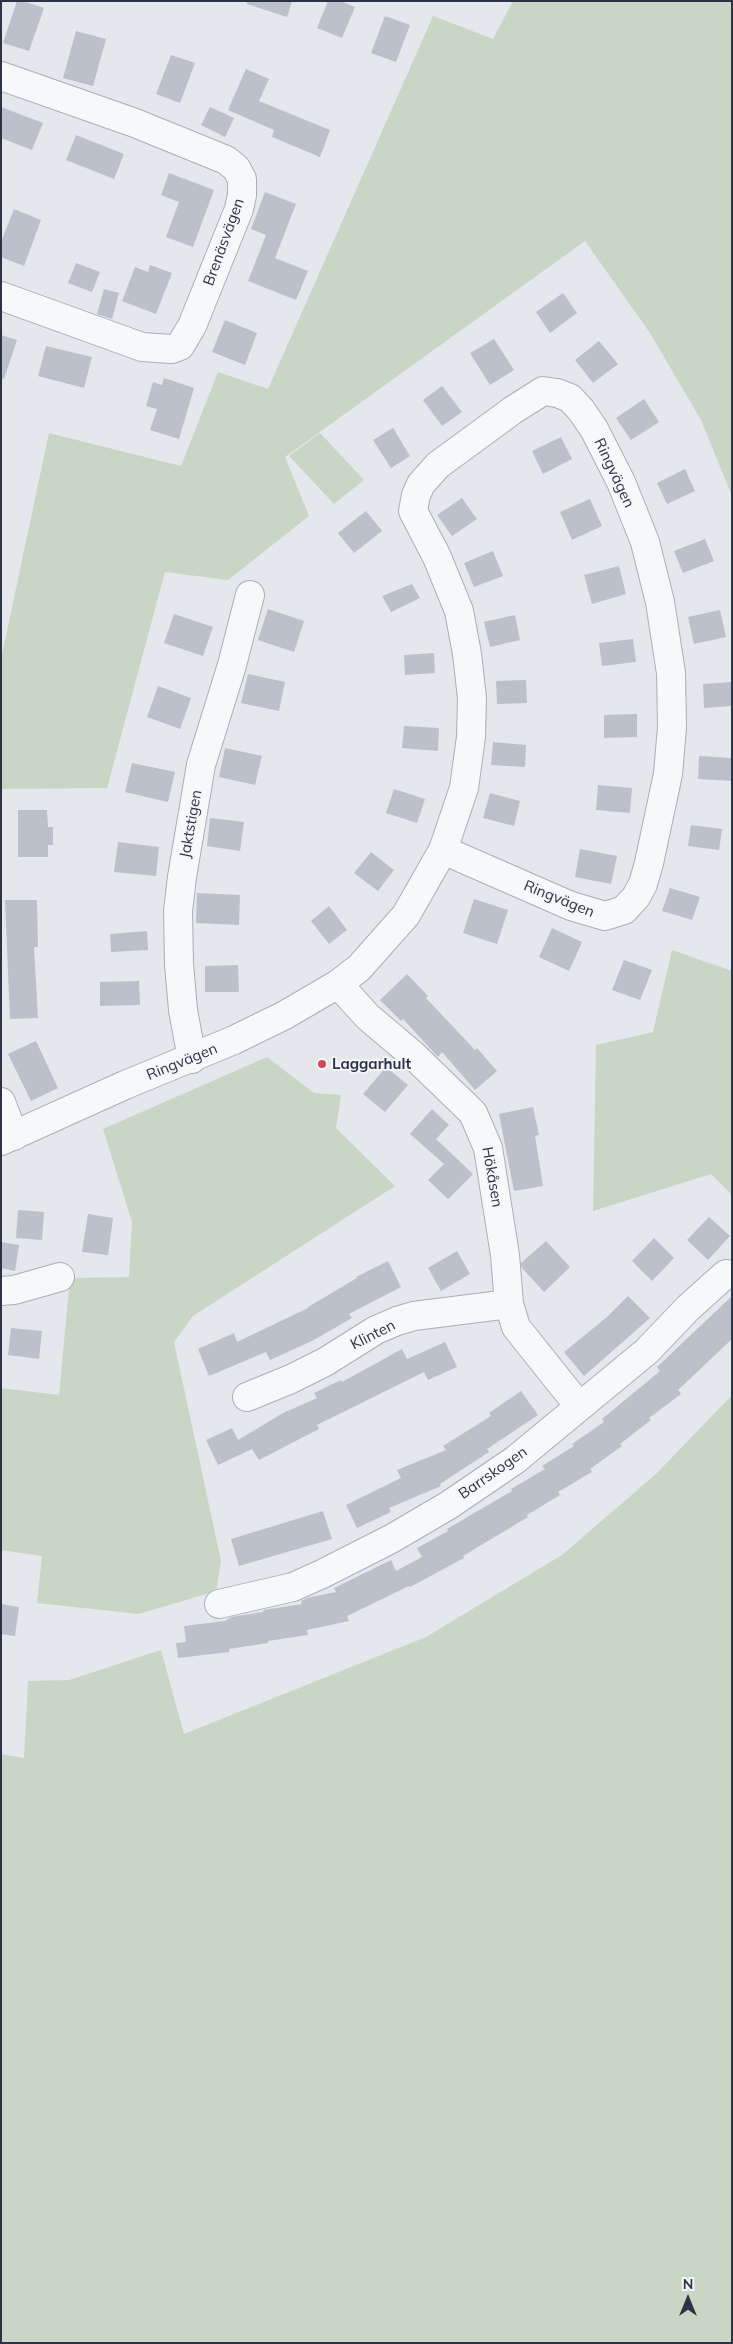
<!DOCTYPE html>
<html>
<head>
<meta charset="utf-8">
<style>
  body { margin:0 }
  #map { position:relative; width:733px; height:2344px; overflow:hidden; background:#e4e7ec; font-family:Mulish,sans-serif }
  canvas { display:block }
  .frame { position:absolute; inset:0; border:2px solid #2b3445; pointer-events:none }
  .north { position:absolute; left:663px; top:2274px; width:50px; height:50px; -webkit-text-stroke:4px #f4f6f9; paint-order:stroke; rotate:0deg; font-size:14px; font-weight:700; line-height:20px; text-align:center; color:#2b3445 }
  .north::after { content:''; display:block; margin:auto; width:18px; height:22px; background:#2b3445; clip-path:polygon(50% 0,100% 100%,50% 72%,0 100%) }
</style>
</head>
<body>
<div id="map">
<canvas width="733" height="2344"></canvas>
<div class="frame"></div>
<div class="north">N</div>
</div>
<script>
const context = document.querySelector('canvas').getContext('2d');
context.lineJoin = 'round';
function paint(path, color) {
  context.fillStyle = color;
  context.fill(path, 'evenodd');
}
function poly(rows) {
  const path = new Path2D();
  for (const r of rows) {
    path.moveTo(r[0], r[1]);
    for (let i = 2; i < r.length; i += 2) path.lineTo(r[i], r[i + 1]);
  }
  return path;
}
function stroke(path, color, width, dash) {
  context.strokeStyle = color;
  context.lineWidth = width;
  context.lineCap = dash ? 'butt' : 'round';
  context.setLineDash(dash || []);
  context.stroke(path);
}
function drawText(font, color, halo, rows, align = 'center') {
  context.font = font + ' Mulish,sans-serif';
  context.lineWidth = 4;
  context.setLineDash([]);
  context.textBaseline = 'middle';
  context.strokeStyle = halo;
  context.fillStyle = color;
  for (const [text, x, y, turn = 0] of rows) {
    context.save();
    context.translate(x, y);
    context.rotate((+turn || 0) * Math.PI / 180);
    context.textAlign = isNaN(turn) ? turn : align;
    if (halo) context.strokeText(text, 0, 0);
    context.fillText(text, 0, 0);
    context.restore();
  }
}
paint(poly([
  [513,1,732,1,732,496,701,420,650,333,585,241,285,457,309,516,228,580,165,572,107,788,1,789,1,659,49,433,181,466,218,372,268,389,433,16,493,39],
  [320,433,364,480,334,504,289,456],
  [672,950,732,971,732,1195,711,1174,593,1211,596,1045,653,1032],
  [267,1057,314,1093,341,1095,336,1128,395,1186,193,1316,174,1342,221,1561,216,1591,139,1614,37,1603,42,1556,1,1550,1,1388,59,1395,70,1278,129,1277,132,1222,103,1129],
  [732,1395,732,2343,1,2343,1,1754,24,1758,28,1681,69,1680,161,1650,184,1734,426,1637,562,1555,657,1473]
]), '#c9d6c5');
paint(poly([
  [17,1,23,1,44,8,29,51,3,43],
  [247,1,292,1,287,17,247,4],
  [328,1,340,1,355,7,342,38,317,28],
  [385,16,410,25,396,62,371,53],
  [76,31,106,39,93,86,63,78],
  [171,55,195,63,180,103,156,94],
  [246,69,269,79,259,101,330,130,320,157,272,137,274,130,228,110],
  [1,107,43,123,32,150,1,138],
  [210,107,234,118,225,137,201,125],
  [76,135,124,154,114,179,66,160],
  [169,173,214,190,193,247,166,237,179,202,161,195],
  [265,192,296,204,275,258,308,271,296,300,248,281,266,235,251,229],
  [14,209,41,220,24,266,1,257,1,242],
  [76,263,100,272,92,292,68,283],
  [150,265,172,273,156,314,122,301,135,267,148,272],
  [104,289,119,293,112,319,97,314],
  [563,293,577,313,550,333,536,312],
  [225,320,257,333,245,365,212,352],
  [1,335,17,340,4,379,1,378],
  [494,339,514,370,490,385,470,353],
  [599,341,618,364,593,383,575,360],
  [46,346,92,357,84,388,38,376],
  [164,378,194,388,179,439,150,430,157,409,146,406,153,382,162,385],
  [442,386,462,412,442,426,423,400],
  [644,399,659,422,631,440,616,418],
  [393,428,410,456,391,468,373,440],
  [561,437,572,459,543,474,532,451],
  [685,469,695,491,667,504,657,483],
  [462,498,477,519,452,536,437,515],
  [590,499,602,526,572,540,560,512],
  [366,511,382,531,354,553,338,533],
  [705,539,714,561,683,573,674,551],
  [493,551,503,576,474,587,464,563],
  [619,566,626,594,592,604,584,575],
  [412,584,420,598,391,612,382,596],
  [268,609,304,621,294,652,258,640],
  [720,610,726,637,694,644,688,617],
  [174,614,213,627,203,656,164,643],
  [515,615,520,640,490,647,484,622],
  [633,639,636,662,602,666,599,643],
  [434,653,435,673,405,675,404,655],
  [248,674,285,682,279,711,241,703],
  [526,680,527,703,497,704,496,681],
  [732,682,732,706,704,708,703,684],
  [158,686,191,698,180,729,147,717],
  [637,714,637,737,604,738,604,715],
  [404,726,439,728,438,751,402,748],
  [493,742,526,745,525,767,491,765],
  [225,748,262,756,255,785,219,777],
  [699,756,732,758,732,781,698,779],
  [132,763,175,772,168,802,125,792],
  [598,785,632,788,630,813,596,810],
  [394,789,425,799,417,823,386,813],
  [490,793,520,801,514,826,483,818],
  [18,810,47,810,48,827,53,827,53,845,48,845,48,857,18,857],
  [210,818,244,822,240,851,207,846],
  [691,825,722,829,719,850,688,846],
  [118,842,159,847,156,876,114,872],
  [580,849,617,856,611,884,575,877],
  [371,852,394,870,378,891,354,873],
  [670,888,700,897,692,920,662,911],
  [197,893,240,895,239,925,196,923],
  [474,899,508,910,497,944,463,933],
  [5,900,37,900,38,947,34,947,38,1018,10,1019],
  [329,906,347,930,329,944,311,921],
  [552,928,582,942,569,971,539,957],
  [147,931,148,950,111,952,110,934],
  [624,960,652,970,640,1000,612,990],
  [238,965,239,992,205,992,205,966],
  [407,974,428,996,426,998,475,1050,477,1048,497,1071,475,1090,442,1052,438,1057,403,1019,401,1021,380,1000],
  [139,981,140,1005,100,1006,100,982],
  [36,1041,58,1088,31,1101,8,1054],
  [386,1067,408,1085,385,1112,363,1094],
  [533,1107,539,1135,535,1136,543,1186,514,1191,499,1114],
  [432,1109,449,1125,436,1139,473,1174,448,1199,428,1180,444,1164,410,1134],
  [18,1210,44,1212,42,1240,16,1238],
  [88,1214,113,1218,108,1255,82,1252],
  [709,1217,730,1236,708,1260,687,1240],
  [654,1238,674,1258,652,1281,632,1261],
  [546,1241,570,1267,544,1292,522,1268,521,1263],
  [1,1242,19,1245,15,1271,1,1268],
  [457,1251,470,1274,441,1291,428,1268],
  [388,1261,401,1287,349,1314,352,1318,312,1341,270,1360,266,1352,209,1376,198,1349,234,1333,237,1342,308,1308,308,1307,357,1278,356,1277],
  [628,1296,650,1318,584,1376,564,1352,607,1317],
  [732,1296,732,1339,678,1390,681,1394,649,1418,651,1420,620,1444,622,1446,590,1469,592,1472,558,1492,560,1495,527,1515,528,1517,463,1556,464,1558,410,1587,409,1586,347,1616,349,1621,307,1630,308,1635,268,1641,268,1643,229,1649,229,1652,178,1658,176,1643,186,1642,184,1626,225,1621,231,1617,263,1612,264,1610,302,1604,301,1601,307,1598,336,1592,334,1588,391,1560,396,1571,422,1557,417,1548,448,1531,447,1529,512,1491,511,1489,545,1469,542,1466,574,1446,572,1444,604,1422,602,1419,660,1371,657,1367],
  [11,1328,42,1331,39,1359,8,1355],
  [445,1342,457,1367,428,1380,424,1372,317,1425,319,1429,259,1460,252,1449,218,1465,206,1440,232,1428,238,1440,283,1413,317,1398,314,1393,341,1380,342,1382,402,1349,407,1359],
  [521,1391,538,1415,487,1449,489,1452,440,1484,441,1486,389,1508,391,1512,357,1528,346,1505,401,1478,397,1470,446,1450,443,1446,491,1416,489,1413],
  [323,1511,332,1539,239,1566,231,1539],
  [1,1604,19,1607,15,1636,1,1634]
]), '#bbc0ca');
const minor = poly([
  [1,76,135,123,226,160,236,168,242,179,242,195,239,209,192,326,180,346,172,349,142,347,1,296],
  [338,984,368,1017,413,1055,473,1113,488,1148,505,1255,509,1304,516,1327,579,1406],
  [192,1059,183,1010,179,964,178,911,182,877,201,765,232,665,250,595],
  [1,1102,14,1136],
  [1,1141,125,1085,234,1040,285,1015,338,984,359,968,406,915,443,850,464,788,471,737,472,698,467,654,459,611,437,557,413,511,416,495,421,484,438,465,513,410,543,391,557,393,570,398,581,410,594,429,621,482,645,542,660,602,671,673,672,727,668,774,649,863,643,884,636,897,624,910,605,916,571,906,443,850],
  [1,1291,14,1290,60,1277],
  [247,1397,291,1379,325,1362,376,1330,397,1321,414,1316,509,1304],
  [219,1604,293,1587,322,1574,391,1539,449,1505,515,1460,647,1351,688,1308,726,1274]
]);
stroke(minor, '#a9aeb7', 30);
stroke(minor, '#f7f8fa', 28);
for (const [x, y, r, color] of [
  [322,1064,5,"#d1495b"]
]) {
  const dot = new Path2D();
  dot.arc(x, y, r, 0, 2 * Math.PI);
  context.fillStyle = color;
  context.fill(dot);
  stroke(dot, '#f4f6f9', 2);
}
drawText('15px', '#2b3445', '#f4f6f9', [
  ["Brenäsvägen",224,242,-70],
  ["Ringvägen",614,473,65],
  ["Jaktstigen",191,824,-80],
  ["Ringvägen",559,899,22],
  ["Ringvägen",182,1062,-22],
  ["Hökåsen",492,1177,80],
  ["Klinten",373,1335,-27],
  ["Barrskogen",493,1473,-35]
]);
drawText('bold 15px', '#2b3445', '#f4f6f9', [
  ["Laggarhult",332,1064]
], 'left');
</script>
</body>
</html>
